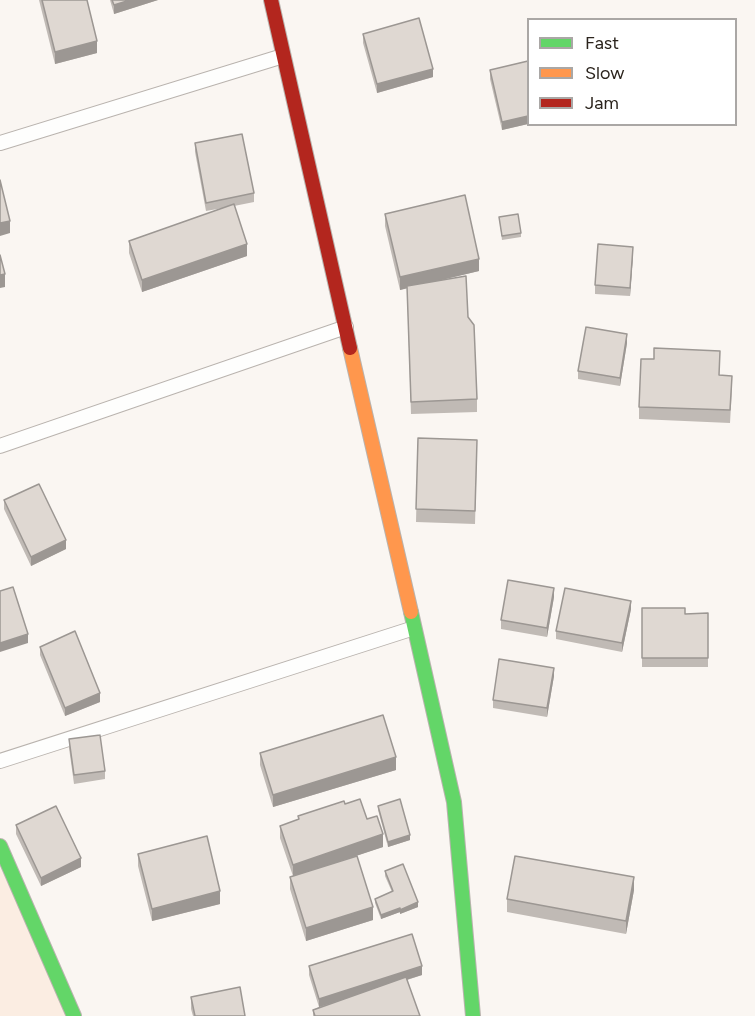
<!DOCTYPE html>
<html>
<head>
<meta charset="utf-8">
<style>
  body { margin:0 }
  #map { position:relative; width:755px; height:1016px; overflow:hidden; background:#faf6f2; font-family:Figtree,sans-serif }
  canvas { display:block }
  .legend { position:absolute; left:527px; top:18px; width:210px; height:108px; box-sizing:border-box; background:#fff; border:2px solid #aaa7a5; margin:0; padding:8px 10px; list-style:none; font-size:18px; color:#2b241d }
  .legend li { display:flex; align-items:center; gap:12px; height:30px }
  .legend b { width:30px; border:2px solid #aaa7a5 }
</style>
</head>
<body>
<div id="map">
<canvas width="755" height="1016"></canvas>
<ul class="legend">
<li><b style="height:8px;background:#63d668"></b>Fast</li>
<li><b style="height:8px;background:#ff974d"></b>Slow</li>
<li><b style="height:8px;background:#b3261e"></b>Jam</li>
</ul>
</div>
<script>
const context = document.querySelector('canvas').getContext('2d');
context.lineJoin = 'round';
function paint(path, color) {
  context.fillStyle = color;
  context.fill(path, 'evenodd');
}
function poly(rows) {
  const path = new Path2D();
  for (const r of rows) {
    path.moveTo(r[0], r[1]);
    for (let i = 2; i < r.length; i += 2) path.lineTo(r[i], r[i + 1]);
  }
  return path;
}
function stroke(path, color, width, dash) {
  context.strokeStyle = color;
  context.lineWidth = width;
  context.lineCap = dash ? 'butt' : 'round';
  context.setLineDash(dash || []);
  context.stroke(path);
}
paint(poly([
  [0,867,70,1016,0,1016]
]), '#fbede2');
const lane = poly([
  [0,143,283,56],
  [0,446,346,327],
  [0,761,414,628]
]);
const fast = poly([
  [411,612,454,802,473,1016],
  [0,846,74,1016]
]);
const slow = poly([
  [350,348,411,612]
]);
const jam = poly([
  [271,0,350,348]
]);
stroke(lane, '#b9b3ae', 16);
stroke(fast, '#b9b3ae', 16);
stroke(slow, '#b9b3ae', 16);
stroke(jam, '#b9b3ae', 16);
stroke(lane, '#fefefd', 14);
stroke(fast, '#63d668', 14);
stroke(slow, '#ff974d', 14);
stroke(jam, '#b3261e', 14);
paint(poly([
  [39,0,87,0,97,53,55,64],
  [110,0,158,0,114,14],
  [363,34,433,77,377,93,363,43],
  [528,61,528,124,502,130,490,79,490,70],
  [195,143,254,193,254,202,234,206,247,256,142,292,129,253,129,241,223,208,206,211,195,152],
  [385,214,479,271,437,281,468,317,477,399,477,412,411,414,407,288,400,290,385,226],
  [499,217,521,233,521,237,502,240],
  [633,255,630,296,595,294,595,285],
  [627,343,620,386,578,379,578,371],
  [720,375,732,388,730,423,639,419,639,407],
  [418,438,477,452,475,524,416,522],
  [4,500,66,549,31,566,4,509],
  [554,597,547,637,501,629,501,620],
  [642,608,685,614,708,613,708,667,642,667],
  [631,609,622,652,556,639,556,631],
  [40,647,100,702,65,716,40,655],
  [554,676,547,717,493,708,493,700],
  [69,739,105,771,105,779,74,784,69,748],
  [260,753,396,770,273,807,260,765],
  [345,804,367,819,383,847,337,862,373,920,306,941,290,889,290,877,293,876,280,838,280,826,298,820,298,816],
  [378,806,410,840,388,847,378,810],
  [16,825,81,867,41,886,16,834],
  [138,854,220,904,152,921,138,866],
  [385,871,418,907,400,914,400,912,381,919,375,903,375,899,392,892,385,876],
  [634,890,626,934,507,912,507,899],
  [309,966,422,975,407,980,420,1016,313,1016,313,1010,319,1007,309,975],
  [191,997,245,1016,193,1016,191,1009]
]), '#c0bab5');
paint(poly([
  [130,0,158,0,114,14,114,5],
  [97,41,97,53,55,64,55,52],
  [433,69,433,77,377,93,377,84],
  [528,116,528,124,502,130,502,122],
  [10,221,10,233,0,236,0,223],
  [247,244,247,256,142,292,142,280],
  [633,247,633,255,630,296,630,288],
  [479,259,479,271,400,290,400,277],
  [5,274,5,287,0,288,0,275],
  [627,334,627,343,620,386,620,378],
  [66,540,66,549,31,566,31,557],
  [554,588,554,597,547,637,547,628],
  [631,601,631,609,622,652,622,643],
  [28,634,28,643,0,652,0,643],
  [554,668,554,676,547,717,547,708],
  [100,693,100,702,65,716,65,708],
  [396,757,396,770,273,807,273,795],
  [383,834,383,847,293,877,293,865],
  [410,835,410,840,388,847,388,842],
  [81,858,81,867,41,886,41,878],
  [634,877,634,890,626,934,626,921],
  [220,891,220,904,152,921,152,909],
  [418,902,418,907,400,914,400,910],
  [373,907,373,920,306,941,306,928],
  [400,908,400,912,381,919,381,915],
  [422,966,422,975,319,1007,319,999]
]), '#9c9793');
const building = poly([
  [42,0,87,0,97,41,55,52,42,0],
  [112,0,130,0,114,5,112,0],
  [419,18,433,69,377,84,363,34,419,18],
  [528,61,528,116,502,122,490,70,528,61],
  [242,134,254,193,206,203,195,143,242,134],
  [0,180,10,221,0,223,0,180],
  [465,195,479,259,400,277,385,214,465,195],
  [234,204,247,244,142,280,129,241,234,204],
  [518,214,521,233,502,236,499,217,518,214],
  [598,244,633,247,630,288,595,285,598,244],
  [0,255,5,274,0,275,0,255],
  [466,276,468,317,474,325,477,399,411,402,407,286,466,276],
  [586,327,627,334,620,378,578,371,586,327],
  [654,348,720,351,719,375,732,376,730,410,639,407,641,359,654,359,654,348],
  [418,438,477,440,475,511,416,509,418,438],
  [39,484,66,540,31,557,4,500,39,484],
  [508,580,554,588,547,628,501,620,508,580],
  [13,587,28,634,0,643,0,591,13,587],
  [565,588,631,601,622,643,556,631,565,588],
  [642,608,685,608,685,614,708,613,708,658,642,658,642,608],
  [75,631,100,693,65,708,40,647,75,631],
  [499,659,554,668,547,708,493,700,499,659],
  [383,715,396,757,273,795,260,753,383,715],
  [100,735,105,771,74,775,69,739,100,735],
  [360,799,367,819,377,816,383,834,293,865,280,826,299,819,298,816,344,801,345,804,360,799],
  [400,799,410,835,388,842,378,806,400,799],
  [56,806,81,858,41,878,16,825,56,806],
  [207,836,220,891,152,909,138,854,207,836],
  [357,856,373,907,306,928,290,877,357,856],
  [515,856,634,877,626,921,507,899,515,856],
  [403,864,418,902,400,910,400,908,381,915,375,899,393,891,385,871,403,864],
  [412,934,422,966,319,999,309,966,412,934],
  [406,977,420,1016,315,1016,313,1010,406,977],
  [240,987,245,1016,195,1016,191,997,240,987]
]);
paint(building, '#dfd8d2');
stroke(building, '#9c9793', 1.5);
</script>
</body>
</html>
